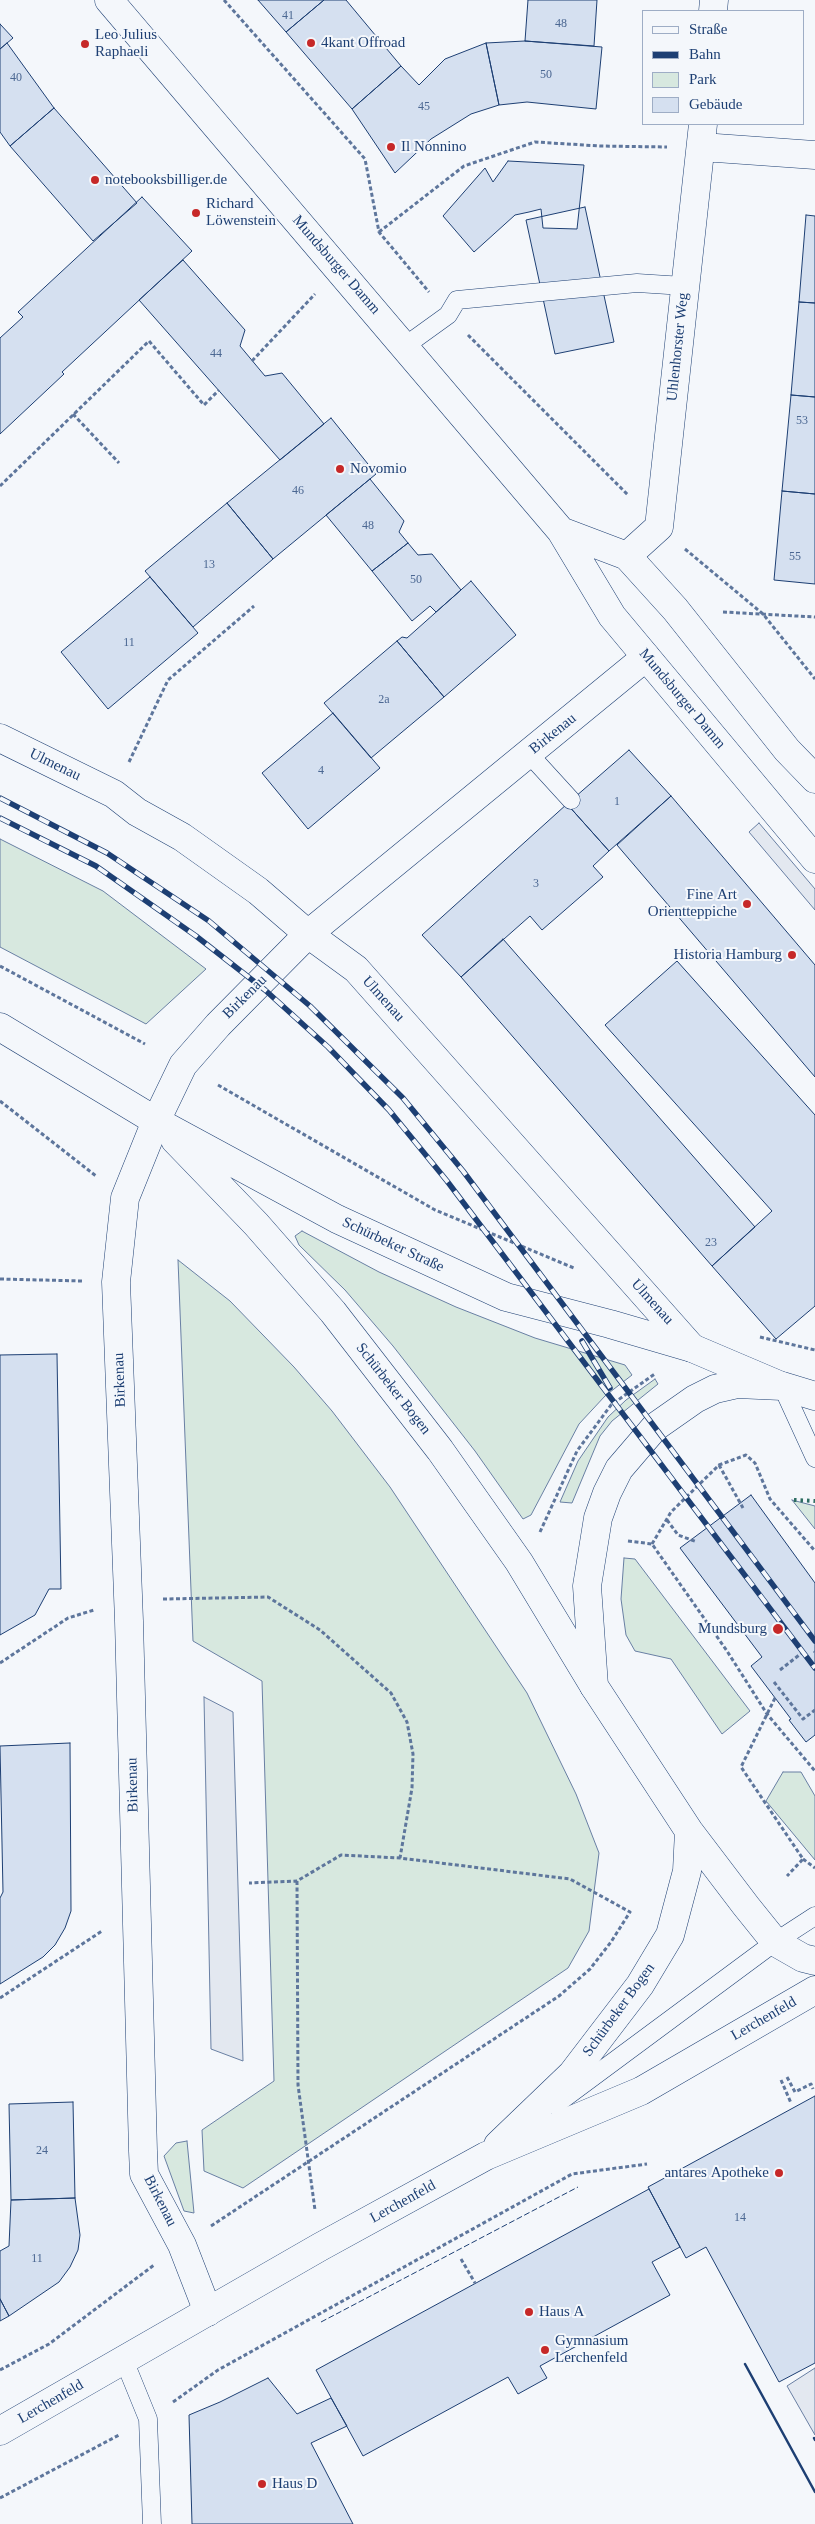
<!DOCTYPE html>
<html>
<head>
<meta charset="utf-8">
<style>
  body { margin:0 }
  #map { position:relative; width:815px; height:2524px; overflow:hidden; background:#f4f7fb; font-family:"Times New Roman",serif }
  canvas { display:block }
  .legend { position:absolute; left:642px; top:10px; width:162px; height:115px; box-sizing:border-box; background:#f4f7fb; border:1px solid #9eadc5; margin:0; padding:6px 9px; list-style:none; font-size:15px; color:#1d3f73 }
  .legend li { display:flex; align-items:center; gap:10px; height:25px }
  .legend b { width:25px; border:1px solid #9eadc5 }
</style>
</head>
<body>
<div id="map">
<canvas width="815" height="2524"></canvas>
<ul class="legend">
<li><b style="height:6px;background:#f4f7fb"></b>Straße</li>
<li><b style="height:6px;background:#1d3f73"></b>Bahn</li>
<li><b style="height:14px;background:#d7e8df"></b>Park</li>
<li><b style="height:14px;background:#d5e0f0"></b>Gebäude</li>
</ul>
</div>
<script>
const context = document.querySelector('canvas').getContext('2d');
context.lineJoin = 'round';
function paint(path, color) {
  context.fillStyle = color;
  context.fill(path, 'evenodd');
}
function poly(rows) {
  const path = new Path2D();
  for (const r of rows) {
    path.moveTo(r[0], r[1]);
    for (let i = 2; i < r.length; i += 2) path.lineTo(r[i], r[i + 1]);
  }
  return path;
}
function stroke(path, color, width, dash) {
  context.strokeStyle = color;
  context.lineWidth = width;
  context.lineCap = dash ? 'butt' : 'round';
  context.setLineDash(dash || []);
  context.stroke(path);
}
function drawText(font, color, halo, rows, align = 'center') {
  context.font = font + ' "Times New Roman",serif';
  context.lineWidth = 4;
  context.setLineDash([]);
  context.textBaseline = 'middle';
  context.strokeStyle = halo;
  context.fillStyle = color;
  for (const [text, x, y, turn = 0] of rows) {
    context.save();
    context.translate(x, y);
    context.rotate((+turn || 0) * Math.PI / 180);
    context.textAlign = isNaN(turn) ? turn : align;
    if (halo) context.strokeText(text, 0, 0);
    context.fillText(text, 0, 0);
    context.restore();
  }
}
const green = poly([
  [0,839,103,891,206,969,146,1024,0,947,0,839],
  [302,1231,379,1272,456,1307,535,1338,625,1365,632,1375,605,1396,579,1424,531,1515,523,1519,475,1451,393,1346,345,1290,299,1245,295,1236,302,1231],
  [178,1260,230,1301,294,1367,332,1411,390,1487,527,1693,576,1794,599,1853,589,1931,568,1968,243,2188,204,2171,202,2130,274,2081,262,1681,193,1641,178,1260],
  [655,1379,658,1384,612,1421,600,1436,572,1503,560,1502,578,1461,608,1417,626,1400,655,1379],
  [792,1500,815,1506,815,1529,792,1500],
  [624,1558,635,1559,750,1711,722,1734,671,1659,635,1651,626,1635,621,1599,624,1558],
  [783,1772,801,1772,815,1796,815,1860,766,1801,783,1772],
  [187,2141,194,2213,184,2211,164,2156,176,2143,187,2141]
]);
paint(green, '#d7e8df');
stroke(green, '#687fa3', 1);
const parking = poly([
  [759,823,815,889,815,910,749,832,759,823],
  [204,1697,233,1712,243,2061,211,2049,204,1697],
  [815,2368,815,2435,787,2386,815,2368]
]);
paint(parking, '#e3e8f0');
stroke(parking, '#687fa3', 1);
const building = poly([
  [258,0,324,0,286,32,258,0],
  [324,0,346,0,401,66,352,109,286,32,324,0],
  [528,0,597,0,594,46,525,41,528,0],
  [0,24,13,38,0,49,0,24],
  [525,41,602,47,596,109,527,102,499,105,486,43,525,41],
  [7,43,54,108,10,146,0,132,0,49,7,43],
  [486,43,499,105,471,114,431,139,395,173,352,109,401,66,419,85,445,59,486,43],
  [54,108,137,203,93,241,10,146,54,108],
  [508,161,584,165,577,229,543,228,541,209,529,212,515,215,474,252,443,216,485,168,493,182,508,161],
  [142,197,192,251,62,372,64,374,0,434,0,338,23,317,18,312,142,197],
  [585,207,614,342,555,354,526,220,585,207],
  [806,215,815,216,815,303,799,302,806,215],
  [183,260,245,330,240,346,265,376,282,373,324,424,280,460,139,300,183,260],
  [799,302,815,303,815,397,791,395,799,302],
  [791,395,815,397,815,494,782,491,791,395],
  [331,418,376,474,273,559,227,503,331,418],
  [370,479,404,521,399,532,408,543,372,571,326,515,370,479],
  [782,491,815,494,815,584,774,580,782,491],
  [227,503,273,559,193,627,145,571,227,503],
  [408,543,418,555,432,554,461,590,436,612,430,606,412,621,372,571,408,543],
  [150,577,198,633,108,709,61,652,150,577],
  [471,581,516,635,444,697,397,641,402,637,407,638,471,581],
  [397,641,444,697,371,758,324,703,397,641],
  [333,713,380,768,308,829,262,773,333,713],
  [629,750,671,796,609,851,567,804,629,750],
  [671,796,815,965,815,1077,617,845,671,796],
  [567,804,609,851,593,866,603,877,542,930,530,916,461,977,422,935,567,804],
  [503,939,755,1227,712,1266,461,977,503,939],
  [677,961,815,1115,815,1306,776,1339,712,1266,772,1211,605,1025,677,961],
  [57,1354,61,1589,49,1589,35,1615,0,1635,0,1355,57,1354],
  [751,1495,815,1583,815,1735,806,1742,789,1720,791,1719,751,1666,762,1657,680,1548,751,1495],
  [70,1743,71,1911,65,1928,55,1945,43,1957,0,1984,0,1898,3,1892,0,1746,70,1743],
  [815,2096,815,2363,779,2382,706,2247,686,2258,648,2187,815,2096],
  [73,2102,75,2198,11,2200,9,2104,73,2102],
  [649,2189,680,2247,652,2262,670,2295,540,2366,547,2378,518,2394,508,2377,363,2456,316,2370,649,2189],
  [75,2198,80,2235,78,2250,70,2267,59,2282,9,2316,0,2299,0,2251,9,2246,11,2200,75,2198],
  [0,2299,9,2316,0,2321,0,2299],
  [268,2378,297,2414,331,2398,347,2426,311,2443,353,2524,192,2524,189,2415,220,2402,268,2378]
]);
paint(building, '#d5e0f0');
stroke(building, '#1d3f73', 1);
const service = poly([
  [405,346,448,315,457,300,637,283,684,286],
  [529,754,571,800],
  [782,1386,815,1458],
  [555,2105,775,1942,815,1916],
  [124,2360,148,2419,152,2524]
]);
const minor = poly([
  [713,11,714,0],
  [702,147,815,155],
  [627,556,659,527,703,124],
  [0,738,114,794,137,812,182,837,258,891,308,934,356,969,692,1348],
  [208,2312,182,2245,144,2174,143,2151,129,1621,116,1282,125,1198,156,1121,183,1065,218,1025,308,934,646,657]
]);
const secondary = poly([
  [0,1027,156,1121,337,1219,506,1297,610,1324,692,1348,779,1385],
  [175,1140,256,1224,333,1312,440,1450,519,1562,594,1686]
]);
const primary = poly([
  [109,0,561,531,612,616,815,859],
  [561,531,627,556,675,609,787,750,815,779],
  [815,1396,782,1386,737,1384,715,1389,695,1399,655,1427,619,1469,607,1493,598,1518,587,1586,594,1686,689,1831,746,1906,775,1942,803,1958,815,1961],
  [498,2145,572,2074,640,1985,670,1935,687,1871,689,1831],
  [0,2431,320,2247,486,2156,641,2091,815,1990]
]);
stroke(service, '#1d3f73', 19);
stroke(minor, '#1d3f73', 29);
stroke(secondary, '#1d3f73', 29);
stroke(primary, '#1d3f73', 29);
stroke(poly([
  [224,0,365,159,379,232,429,292],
  [379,232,464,166,535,142,600,146,667,147],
  [468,335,628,495],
  [252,361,315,294],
  [73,414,119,463],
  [0,486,149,341,204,405,219,390],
  [685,549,763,614,815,679],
  [723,612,815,617],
  [129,762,168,680,254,606],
  [0,966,145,1044],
  [218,1085,435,1210,574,1268],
  [0,1101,96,1176],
  [0,1279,83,1281],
  [760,1337,815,1350],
  [719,1465,743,1508],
  [667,1520,678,1535,697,1542],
  [540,1532,577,1451,611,1405,656,1373],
  [628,1541,652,1544,727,1651,767,1714,815,1771],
  [652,1544,671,1512,719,1465,746,1455,755,1463,770,1499,815,1551],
  [163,1599,268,1597,320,1630,391,1693,407,1722,413,1754,412,1788,400,1858],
  [814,1651,815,1652],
  [0,1663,68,1618,94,1610],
  [780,1670,803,1652],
  [774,1682,803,1719,815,1710],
  [775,1698,741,1767,803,1859,787,1876],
  [803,1859,815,1868],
  [297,1881,298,2085,315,2210],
  [0,1998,102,1931],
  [787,2077,795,2092,811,2084,813,2089],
  [781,2080,791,2103],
  [211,2226,559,1996,590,1969,611,1942,630,1912,570,1879,400,1858,341,1855,297,1881,249,1883],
  [461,2259,475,2283],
  [0,2370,49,2344,154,2265],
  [173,2402,218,2370,572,2174,647,2164],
  [0,2498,119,2435]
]), '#5e769c', 3, [4, 2.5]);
stroke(service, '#f4f7fb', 18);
stroke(minor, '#f4f7fb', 28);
stroke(secondary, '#f4f7fb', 28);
stroke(primary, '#f4f7fb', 28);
const rail = poly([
  [0,798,107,853,209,921,310,1006,403,1098,463,1171,815,1641],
  [0,818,96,866,196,936,265,990,328,1047,389,1110,447,1181,815,1668],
  [582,1341,610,1388]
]);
stroke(rail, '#1d3f73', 5.5);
stroke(rail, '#f4f7fb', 4, [11]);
stroke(poly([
  [794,1500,815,1501]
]), '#2c6c60', 4, [2.5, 4]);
stroke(poly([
  [321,2322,578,2187]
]), '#1d3f73', 1, [6, 2.5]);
stroke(poly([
  [745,2364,815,2492],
  [814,2438,815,2440]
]), '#1d3f73', 2.5);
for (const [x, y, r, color] of [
  [311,43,5,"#c62828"],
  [85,44,5,"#c62828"],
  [391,147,5,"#c62828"],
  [95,180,5,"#c62828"],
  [196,213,5,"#c62828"],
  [340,469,5,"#c62828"],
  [747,904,5,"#c62828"],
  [792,955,5,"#c62828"],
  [778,1629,6,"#c62828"],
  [779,2173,5,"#c62828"],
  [529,2312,5,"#c62828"],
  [545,2350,5,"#c62828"],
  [262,2484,5,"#c62828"]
]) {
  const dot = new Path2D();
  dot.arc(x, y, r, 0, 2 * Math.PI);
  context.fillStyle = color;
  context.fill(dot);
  stroke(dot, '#f4f7fb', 2);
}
drawText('12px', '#4b6792', null, [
  ["41",288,16],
  ["48",561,24],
  ["50",546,75],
  ["40",16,78],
  ["45",424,107],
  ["44",216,354],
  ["53",802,421],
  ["46",298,491],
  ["48",368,526],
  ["55",795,557],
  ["13",209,565],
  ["50",416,580],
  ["11",129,643],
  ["2a",384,700],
  ["4",321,771],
  ["1",617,802],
  ["3",536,884],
  ["23",711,1243],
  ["24",42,2151],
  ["14",740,2218],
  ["11",37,2259]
]);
drawText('15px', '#1d3f73', '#f4f7fb', [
  ["Leo Julius",95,35],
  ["Raphaeli",95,52],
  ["4kant Offroad",321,43],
  ["Il Nonnino",401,147],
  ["notebooksbilliger.de",105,180],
  ["Richard",206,204],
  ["Löwenstein",206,221],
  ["Novomio",350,469],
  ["Fine Art",737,895,"right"],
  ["Orientteppiche",737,912,"right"],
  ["Historia Hamburg",782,955,"right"],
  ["Mundsburg",767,1629,"right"],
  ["antares Apotheke",769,2173,"right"],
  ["Haus A",539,2312],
  ["Gymnasium",555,2341],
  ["Lerchenfeld",555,2358],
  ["Haus D",272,2484]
], 'left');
drawText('15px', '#1d3f73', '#f4f7fb', [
  ["Mundsburger Damm",336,265,49],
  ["Uhlenhorster Weg",678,347,-84],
  ["Mundsburger Damm",682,699,50],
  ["Birkenau",553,734,-39],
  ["Ulmenau",55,765,26],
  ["Birkenau",245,997,-45],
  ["Ulmenau",383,999,48],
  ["Schürbeker Straße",393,1245,25],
  ["Ulmenau",652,1302,48],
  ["Birkenau",120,1380,-92],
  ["Schürbeker Bogen",393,1389,52],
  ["Birkenau",133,1785,-91],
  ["Schürbeker Bogen",619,2010,-54],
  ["Lerchenfeld",764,2019,-30],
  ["Birkenau",160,2201,63],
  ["Lerchenfeld",403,2202,-29],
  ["Lerchenfeld",51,2402,-30]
]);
</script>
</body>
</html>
